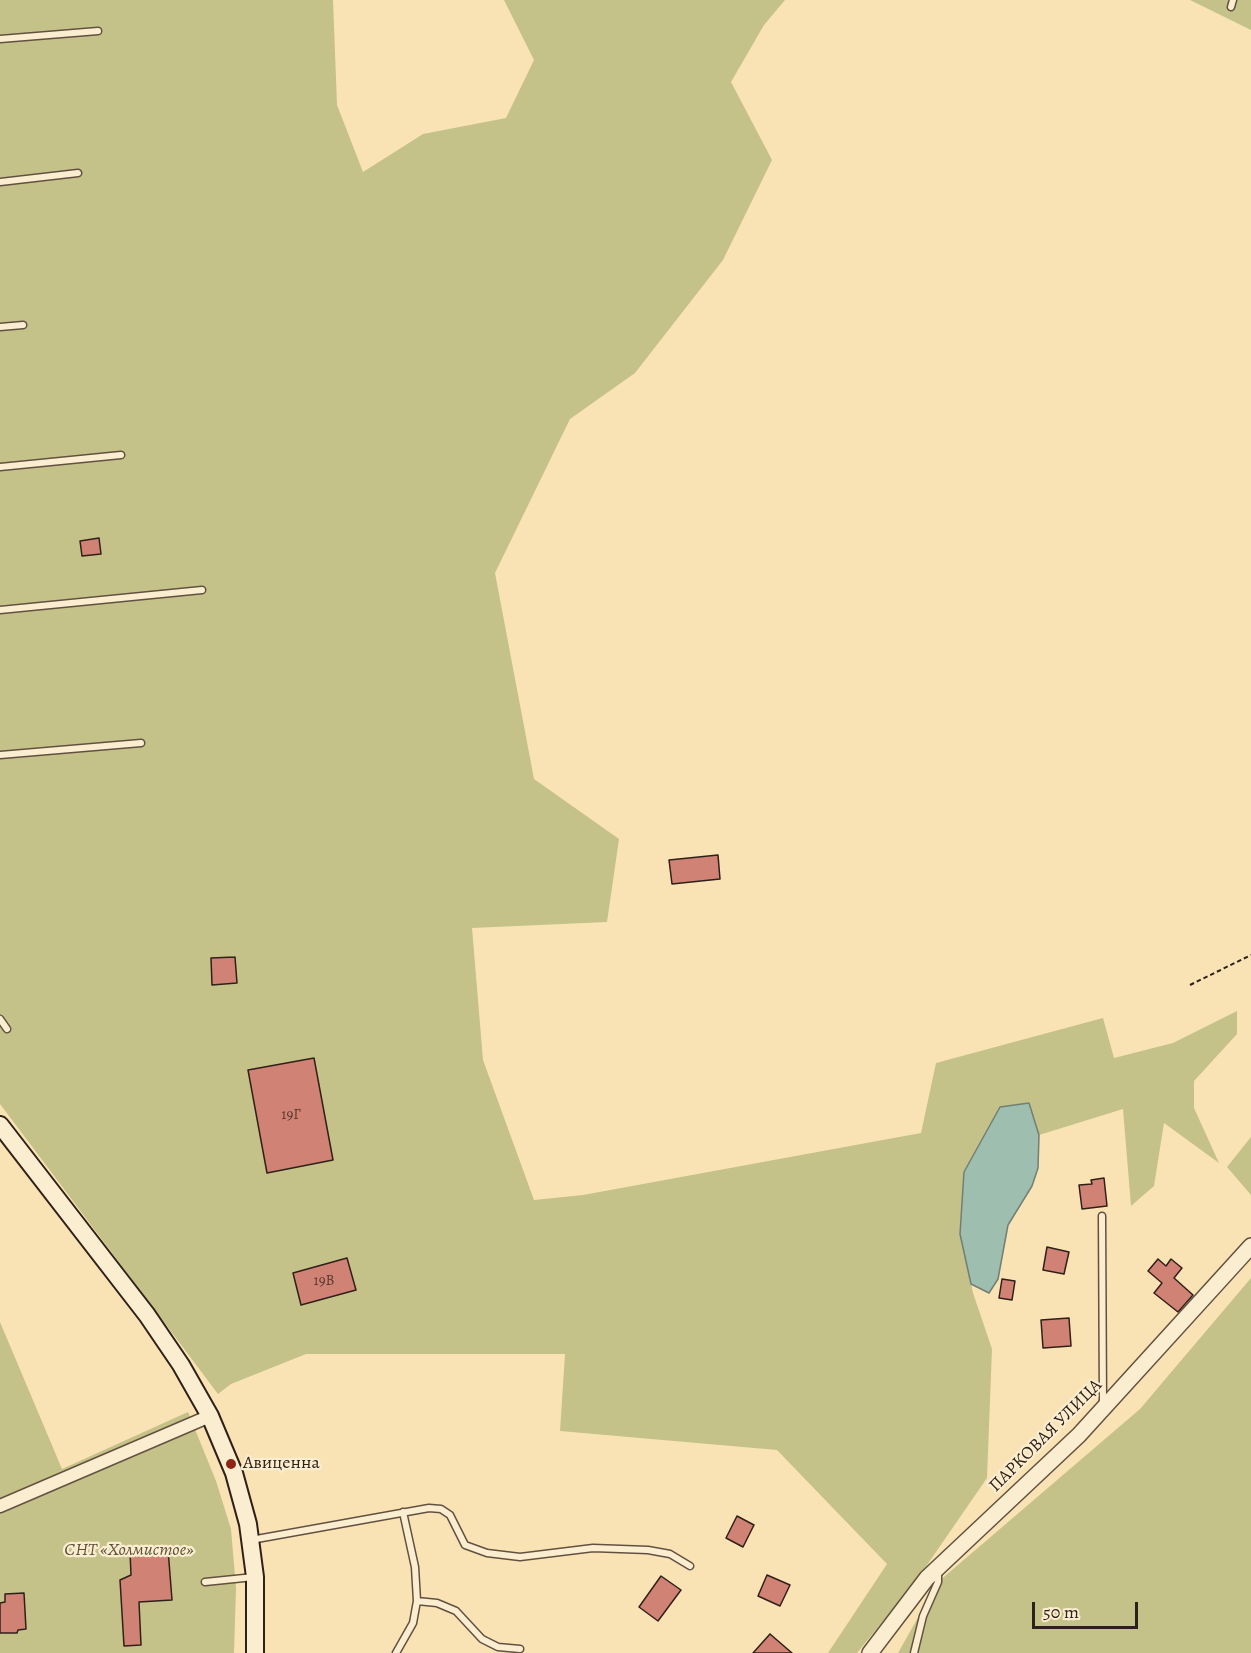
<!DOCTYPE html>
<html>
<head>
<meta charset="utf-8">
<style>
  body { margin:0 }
  #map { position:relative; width:1251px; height:1653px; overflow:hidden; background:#f9e3b5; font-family:Alegreya,serif }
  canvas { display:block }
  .scale { position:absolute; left:1032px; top:1602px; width:106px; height:27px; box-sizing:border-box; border:3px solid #30201a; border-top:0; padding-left:8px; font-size:18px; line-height:21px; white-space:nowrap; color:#30201a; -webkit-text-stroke:4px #fbedcf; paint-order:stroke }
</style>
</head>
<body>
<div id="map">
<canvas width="1251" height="1653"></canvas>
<div class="scale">50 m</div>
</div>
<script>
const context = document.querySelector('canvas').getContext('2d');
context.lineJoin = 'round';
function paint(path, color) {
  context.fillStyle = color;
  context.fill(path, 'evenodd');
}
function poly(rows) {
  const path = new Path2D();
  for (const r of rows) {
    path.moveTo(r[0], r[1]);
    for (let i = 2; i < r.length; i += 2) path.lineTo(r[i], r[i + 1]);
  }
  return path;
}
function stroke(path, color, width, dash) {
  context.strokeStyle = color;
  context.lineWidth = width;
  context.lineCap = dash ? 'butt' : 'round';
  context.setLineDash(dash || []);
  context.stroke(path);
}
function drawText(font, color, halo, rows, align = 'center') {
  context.font = font + ' Alegreya,serif';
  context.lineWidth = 4.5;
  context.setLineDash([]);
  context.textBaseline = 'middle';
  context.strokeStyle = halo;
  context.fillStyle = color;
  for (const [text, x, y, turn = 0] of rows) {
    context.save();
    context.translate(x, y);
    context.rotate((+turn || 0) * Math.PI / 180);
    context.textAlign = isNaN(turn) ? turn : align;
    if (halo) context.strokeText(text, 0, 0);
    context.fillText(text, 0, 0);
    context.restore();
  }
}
paint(poly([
  [0,0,333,0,337,105,363,172,423,134,506,118,534,60,504,0,785,0,764,25,731,82,772,160,723,260,635,373,570,419,495,573,534,779,619,839,607,922,472,928,483,1060,534,1200,583,1195,921,1133,936,1063,1103,1018,1114,1058,1173,1043,1237,1011,1237,1034,1194,1081,1194,1108,1219,1163,1164,1123,1154,1186,1131,1206,1123,1109,1039,1135,1029,1103,1000,1107,964,1172,961,1233,973,1293,992,1349,987,1478,918,1578,857,1653,828,1653,887,1564,777,1450,560,1431,565,1354,306,1354,231,1384,218,1394,0,1104],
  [1190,0,1251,0,1251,30],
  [1251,1137,1251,1195,1227,1167],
  [1251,1278,1251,1653,898,1653,938,1582,1140,1409],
  [0,1322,62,1469,188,1412,216,1481,231,1529,236,1588,234,1653,0,1653]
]), '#c4c289');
const water = poly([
  [1029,1103,1039,1135,1038,1168,1032,1186,1008,1225,998,1279,989,1293,971,1284,960,1234,964,1172,1000,1107,1029,1103]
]);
paint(water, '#9ebeb0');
stroke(water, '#727f74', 1.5);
const building = poly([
  [99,538,101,554,82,556,80,541,99,538],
  [718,855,720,879,672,884,669,860,718,855],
  [235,957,237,983,212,985,211,958,235,957],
  [314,1058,333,1160,267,1173,248,1070,314,1058],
  [1104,1178,1107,1206,1082,1209,1079,1185,1092,1184,1091,1180,1104,1178],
  [1047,1247,1069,1252,1064,1274,1043,1270,1047,1247],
  [347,1258,356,1290,301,1305,293,1273,347,1258],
  [1158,1259,1166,1266,1171,1259,1182,1268,1174,1278,1193,1295,1178,1312,1154,1293,1162,1283,1148,1271,1158,1259],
  [1002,1279,1015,1281,1012,1300,999,1298,1002,1279],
  [1069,1318,1071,1346,1043,1348,1041,1320,1069,1318],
  [737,1516,754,1525,743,1547,726,1538,737,1516],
  [168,1549,172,1600,139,1602,141,1645,124,1646,120,1580,131,1575,130,1552,168,1549],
  [767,1575,790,1585,780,1606,758,1596,767,1575],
  [661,1576,681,1590,658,1621,639,1607,661,1576],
  [24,1593,26,1629,18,1630,17,1633,0,1633,0,1603,5,1602,5,1594,24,1593],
  [770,1634,792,1653,753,1653,770,1634]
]);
paint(building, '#d08274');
stroke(building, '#30201a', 1.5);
const service = poly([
  [1231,7,1233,0],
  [0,39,98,31],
  [0,182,78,173],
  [0,327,23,325],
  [0,467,121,455],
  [0,610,202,590],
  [0,755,141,743],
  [0,1019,7,1029],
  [1102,1216,1103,1406],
  [251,1540,429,1508,441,1509,450,1515,465,1545,487,1553,520,1557,593,1548,648,1550,670,1554,690,1566],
  [205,1582,254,1577],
  [417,1601,437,1603,456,1611,482,1639,498,1647,520,1649],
  [396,1653,413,1623,417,1601,415,1567,403,1512],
  [914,1653,923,1616,938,1582,938,1571]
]);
const minor = poly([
  [0,1506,210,1416]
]);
const tertiary = poly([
  [870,1653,927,1578,1079,1435,1251,1246]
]);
const secondary = poly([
  [0,1125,147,1315,181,1365,210,1416,234,1473,248,1524,255,1577,255,1653]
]);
stroke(service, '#625141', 9);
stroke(minor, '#625141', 15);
stroke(tertiary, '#625141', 18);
stroke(secondary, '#30201a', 20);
stroke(poly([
  [1190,985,1251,955]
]), '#30201a', 2, [4.5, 3]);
stroke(service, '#fbedcf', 6);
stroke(minor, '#fbedcf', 12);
stroke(tertiary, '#fbedcf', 15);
stroke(secondary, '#fbedcf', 16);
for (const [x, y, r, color] of [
  [231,1464,6,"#8f2418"]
]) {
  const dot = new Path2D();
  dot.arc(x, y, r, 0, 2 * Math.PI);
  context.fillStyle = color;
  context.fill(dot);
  stroke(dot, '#fbedcf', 2);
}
drawText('15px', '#583830', null, [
  ["19Г",291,1115],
  ["19В",324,1281]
]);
drawText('18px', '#30201a', '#fbedcf', [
  ["ПАРКОВАЯ УЛИЦА",1046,1436,-45]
]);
drawText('18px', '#30201a', '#fbedcf', [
  ["Авиценна",243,1464]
], 'left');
drawText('italic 18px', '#5c513b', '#fbedcf', [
  ["СНТ «Холмистое»",129,1551]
]);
</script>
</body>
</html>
